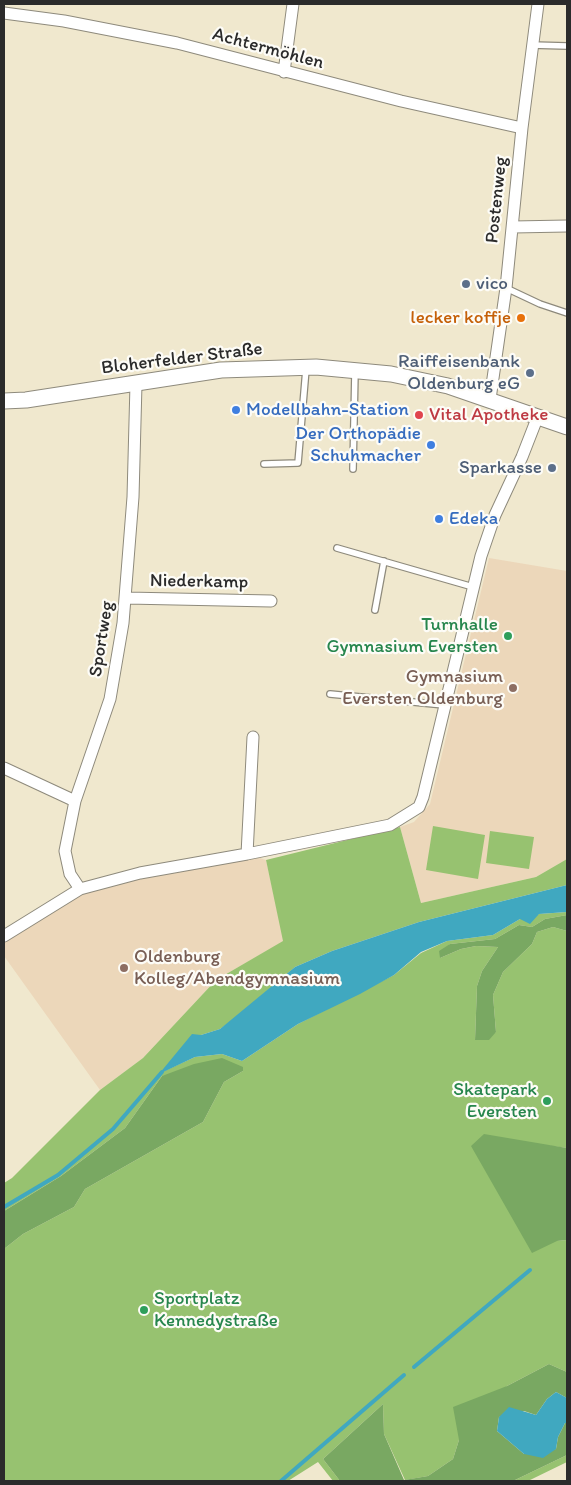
<!DOCTYPE html>
<html>
<head>
<meta charset="utf-8">
<style>
  body { margin:0 }
  #map { position:relative; width:571px; height:1485px; overflow:hidden; background:#f0e8ce; font-family:Itim,sans-serif }
  canvas { display:block }
  .frame { position:absolute; inset:0; border:5px solid #2b2b2b; pointer-events:none }
</style>
</head>
<body>
<div id="map">
<canvas width="571" height="1485"></canvas>
<div class="frame"></div>
</div>
<script>
const context = document.querySelector('canvas').getContext('2d');
context.lineJoin = 'round';
function paint(path, color) {
  context.fillStyle = color;
  context.fill(path, 'evenodd');
}
function poly(rows) {
  const path = new Path2D();
  for (const r of rows) {
    path.moveTo(r[0], r[1]);
    for (let i = 2; i < r.length; i += 2) path.lineTo(r[i], r[i + 1]);
  }
  return path;
}
function stroke(path, color, width, dash) {
  context.strokeStyle = color;
  context.lineWidth = width;
  context.lineCap = dash ? 'butt' : 'round';
  context.setLineDash(dash || []);
  context.stroke(path);
}
function drawText(font, color, halo, rows, align = 'center') {
  context.font = font + ' Itim,sans-serif';
  context.lineWidth = 4.5;
  context.setLineDash([]);
  context.textBaseline = 'middle';
  context.strokeStyle = halo;
  context.fillStyle = color;
  for (const [text, x, y, turn = 0] of rows) {
    context.save();
    context.translate(x, y);
    context.rotate((+turn || 0) * Math.PI / 180);
    context.textAlign = isNaN(turn) ? turn : align;
    if (halo) context.strokeText(text, 0, 0);
    context.fillText(text, 0, 0);
    context.restore();
  }
}
paint(poly([
  [489,558,567,571,567,859,536,877,421,903,400,827,414,822,430,804],
  [247,854,266,860,284,941,216,980,143,1058,100,1090,4,956,4,936,80,889]
]), '#ecd7ba');
paint(poly([
  [433,826,485,835,478,879,426,870],
  [400,827,421,903,536,877,567,859,567,885,419,922,332,951,295,967,237,1017,220,1029,201,1035,160,1073,195,1057,222,1054,242,1061,298,1024,394,975,421,953,447,941,493,935,520,919,539,914,567,912,567,915,545,919,532,927,519,925,495,939,450,944,440,958,461,949,476,946,498,947,482,971,477,986,475,1040,496,1032,493,995,503,972,532,944,537,932,553,927,567,931,567,1148,536,1144,557,1241,567,1240,567,1372,549,1364,507,1386,459,1440,453,1459,428,1476,405,1480,384,1434,383,1404,323,1459,340,1481,333,1481,318,1462,288,1481,4,1481,4,1249,23,1234,74,1207,85,1189,203,1122,224,1082,243,1071,162,1076,125,1128,61,1176,4,1211,4,1183,12,1178,100,1090,143,1058,216,980,283,941,266,860],
  [490,831,534,837,529,869,486,863],
  [567,1455,567,1462,528,1481,513,1481]
]), '#97c270');
paint(poly([
  [567,915,567,931,553,927,537,932,532,944,503,972,493,995,496,1032,489,1040,475,1040,477,986,482,971,498,947,476,946,461,949,440,958,439,951,450,944,495,939,519,925,532,927,545,919],
  [222,1058,243,1067,243,1071,224,1082,203,1122,85,1189,74,1207,23,1234,4,1249,4,1211,61,1176,125,1128,162,1076,194,1064],
  [484,1134,567,1148,567,1240,557,1241,532,1253,471,1146],
  [549,1364,567,1372,567,1398,556,1392,547,1399,536,1415,524,1411,499,1417,497,1431,524,1454,556,1449,558,1437,565,1423,567,1423,567,1455,513,1481,340,1481,323,1459,383,1404,384,1434,404,1480,428,1476,453,1459,459,1440,453,1407,507,1386]
]), '#79a862');
paint(poly([
  [567,885,567,912,539,914,530,924,520,919,493,935,447,941,421,952,394,975,360,994,298,1024,242,1061,222,1054,195,1057,159,1074,192,1034,201,1035,220,1029,295,967,332,951,419,922],
  [556,1392,567,1398,567,1423,565,1423,558,1437,556,1449,543,1458,524,1454,497,1431,499,1417,509,1407,536,1415,547,1399]
]), '#40a8c0');
stroke(poly([
  [4,1207,58,1175,113,1129,162,1072],
  [414,1367,530,1270],
  [281,1481,404,1375]
]), '#40a8c0', 4);
const lane = poly([
  [531,45,567,46],
  [506,288,540,304,567,313],
  [264,464,298,463,306,369],
  [353,469,355,371],
  [337,548,473,587],
  [375,610,384,561],
  [330,694,444,705]
]);
const street = poly([
  [4,13,64,21,177,43,401,101,522,128],
  [284,72,293,4],
  [513,227,567,226],
  [490,399,506,288,522,128,538,4],
  [127,598,271,601],
  [4,768,75,801],
  [247,854,253,737],
  [80,889,70,874,65,851,75,801,110,699,123,623,133,497,136,384],
  [4,936,80,889,140,873,247,854,390,825,419,807,423,797,481,556,495,515,522,457,538,416]
]);
const secondary = poly([
  [4,401,26,400,221,370,316,367,391,374,448,386,567,427]
]);
stroke(lane, '#8e8a7c', 8);
stroke(street, '#8e8a7c', 13);
stroke(secondary, '#8e8a7c', 17);
stroke(lane, '#fff', 5.5);
stroke(street, '#fff', 11);
stroke(secondary, '#fff', 15);
for (const [x, y, r, color] of [
  [466,284,5,"#5c6f8a"],
  [521,318,5,"#e8710a"],
  [530,373,5,"#5c6f8a"],
  [236,410,5,"#3f7fe0"],
  [419,415,5,"#e0444e"],
  [431,445,5,"#3f7fe0"],
  [552,468,5,"#5c6f8a"],
  [439,519,5,"#3f7fe0"],
  [508,636,5,"#2e9e5b"],
  [513,688,5,"#8d6e63"],
  [124,968,5,"#8d6e63"],
  [547,1101,5,"#2e9e5b"],
  [144,1310,5,"#2e9e5b"]
]) {
  const dot = new Path2D();
  dot.arc(x, y, r, 0, 2 * Math.PI);
  context.fillStyle = color;
  context.fill(dot);
  stroke(dot, '#fdfcf7', 2);
}
drawText('19px', '#2b2b2b', '#fdfcf7', [
  ["Achtermöhlen",268,49,15],
  ["Postenweg",497,200,-84],
  ["Bloherfelder Straße",182,359,-7],
  ["Niederkamp",199,582,1],
  ["Sportweg",102,639,-81]
]);
drawText('19px', '#4e5e75', '#fdfcf7', [
  ["vico",476,284,"left"],
  ["Raiffeisenbank",520,362],
  ["Oldenburg eG",520,384],
  ["Sparkasse",542,468]
], 'right');
drawText('19px', '#c56008', '#fdfcf7', [
  ["lecker koffje",511,318]
], 'right');
drawText('19px', '#366cbe', '#fdfcf7', [
  ["Modellbahn-Station",246,410],
  ["Der Orthopädie",421,434,"right"],
  ["Schuhmacher",421,456,"right"],
  ["Edeka",449,519]
], 'left');
drawText('19px', '#be3a42', '#fdfcf7', [
  ["Vital Apotheke",429,415]
], 'left');
drawText('19px', '#27864d', '#fdfcf7', [
  ["Turnhalle",498,625],
  ["Gymnasium Eversten",498,647],
  ["Skatepark",537,1090],
  ["Eversten",537,1112],
  ["Sportplatz",154,1299,"left"],
  ["Kennedystraße",154,1321,"left"]
], 'right');
drawText('19px', '#785e54', '#fdfcf7', [
  ["Gymnasium",503,677],
  ["Eversten Oldenburg",503,699],
  ["Oldenburg",134,957,"left"],
  ["Kolleg/Abendgymnasium",134,979,"left"]
], 'right');
</script>
</body>
</html>
